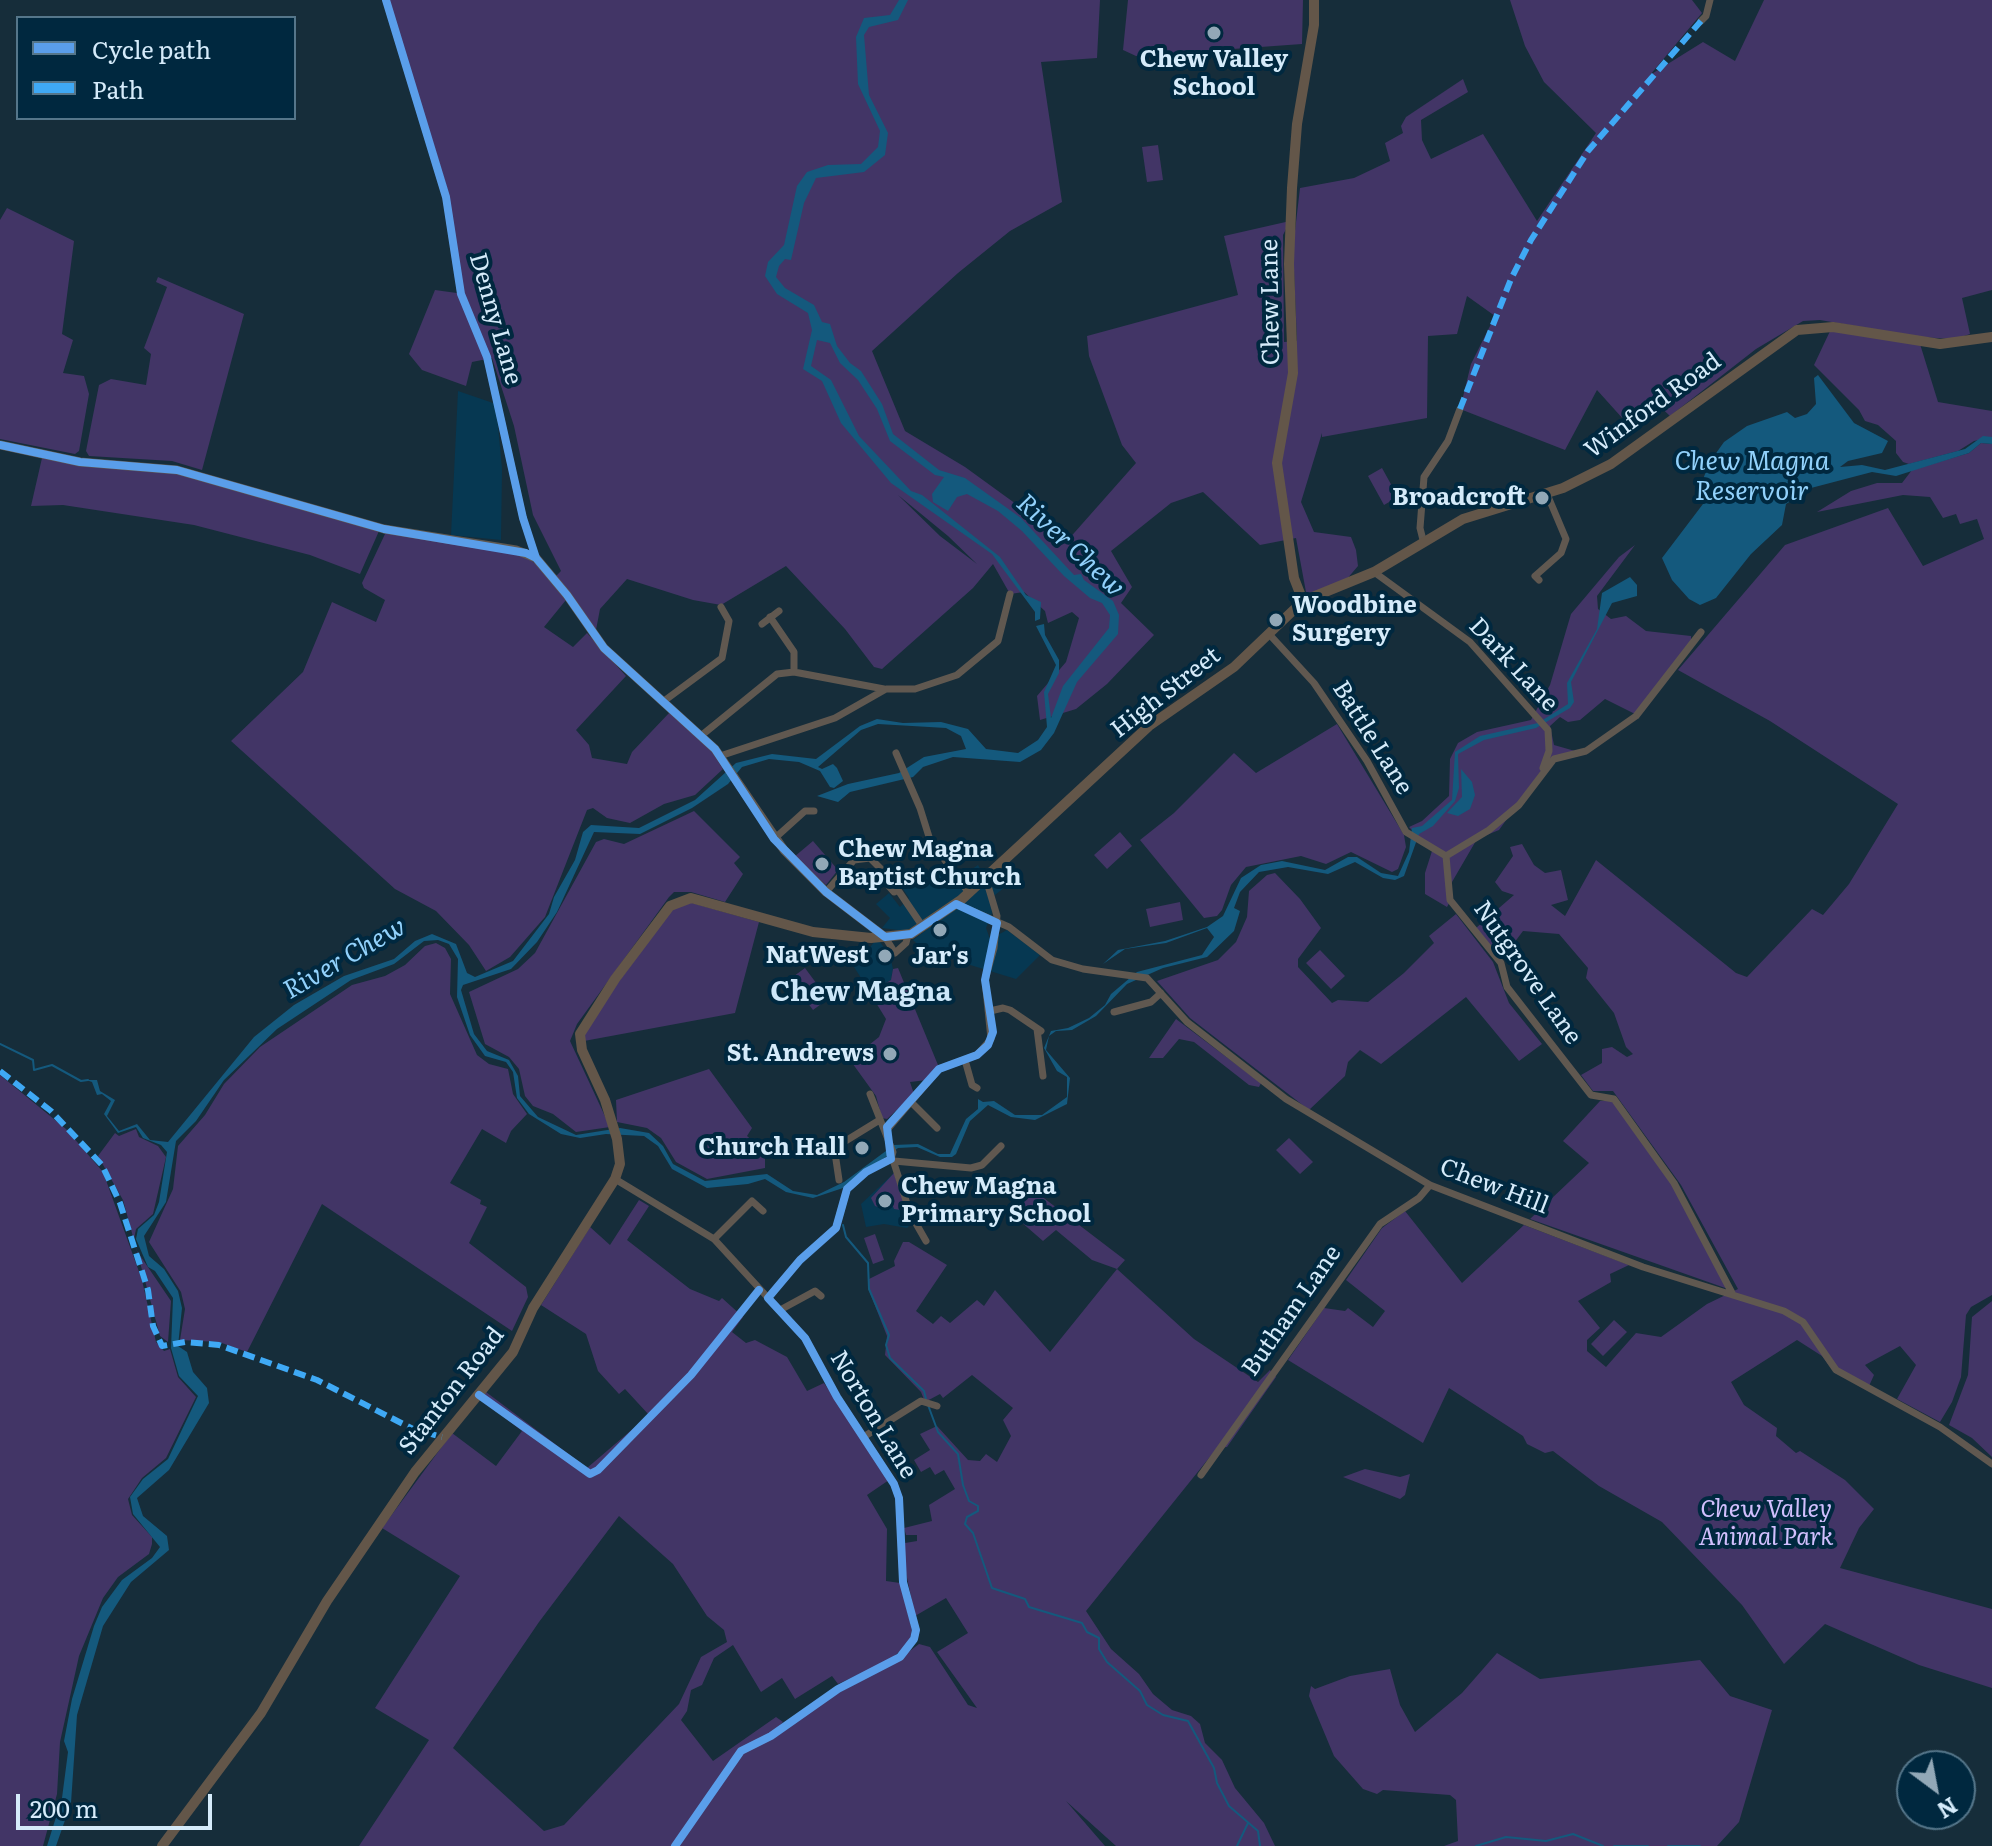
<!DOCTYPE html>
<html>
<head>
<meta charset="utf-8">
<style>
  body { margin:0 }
  #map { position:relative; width:1992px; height:1846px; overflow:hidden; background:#162d3a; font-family:Literata,serif }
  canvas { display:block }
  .legend { position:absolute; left:16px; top:16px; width:280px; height:104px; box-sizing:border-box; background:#00283f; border:2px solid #55768a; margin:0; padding:10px 14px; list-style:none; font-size:24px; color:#d5ebfa }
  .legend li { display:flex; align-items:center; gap:16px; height:40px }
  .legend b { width:40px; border:2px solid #55768a }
  .north { position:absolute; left:1896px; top:1750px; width:80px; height:80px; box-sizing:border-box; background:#00283f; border:2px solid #55768a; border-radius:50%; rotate:148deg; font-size:22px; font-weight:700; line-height:32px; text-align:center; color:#d5ebfa }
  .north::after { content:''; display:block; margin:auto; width:28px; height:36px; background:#92a8b7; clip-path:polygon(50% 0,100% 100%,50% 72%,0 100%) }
  .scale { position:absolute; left:16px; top:1794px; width:196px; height:36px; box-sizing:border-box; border:4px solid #d5ebfa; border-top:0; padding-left:10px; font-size:24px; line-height:28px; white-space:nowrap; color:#d5ebfa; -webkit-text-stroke:6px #00283f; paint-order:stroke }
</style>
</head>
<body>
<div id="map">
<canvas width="1992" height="1846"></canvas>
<ul class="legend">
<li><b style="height:10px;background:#5a9eea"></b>Cycle path</li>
<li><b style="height:10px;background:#3fa9f5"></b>Path</li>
</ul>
<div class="north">N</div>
<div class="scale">200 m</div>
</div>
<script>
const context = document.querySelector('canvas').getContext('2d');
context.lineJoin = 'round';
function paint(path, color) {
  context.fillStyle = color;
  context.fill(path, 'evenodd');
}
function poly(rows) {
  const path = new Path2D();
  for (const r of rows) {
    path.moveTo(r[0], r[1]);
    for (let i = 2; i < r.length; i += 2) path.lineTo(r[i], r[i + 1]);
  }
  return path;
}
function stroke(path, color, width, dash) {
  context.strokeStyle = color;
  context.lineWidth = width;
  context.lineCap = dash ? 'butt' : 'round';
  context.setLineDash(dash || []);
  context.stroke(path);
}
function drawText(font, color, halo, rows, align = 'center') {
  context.font = font + ' Literata,serif';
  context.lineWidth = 8;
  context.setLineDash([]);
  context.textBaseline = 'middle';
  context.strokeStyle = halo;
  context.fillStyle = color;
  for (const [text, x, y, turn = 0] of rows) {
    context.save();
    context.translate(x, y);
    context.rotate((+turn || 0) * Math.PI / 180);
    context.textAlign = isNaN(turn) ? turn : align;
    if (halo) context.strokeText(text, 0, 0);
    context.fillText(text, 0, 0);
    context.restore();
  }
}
paint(poly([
  [458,391,496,404,502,469,501,540,451,535],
  [944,863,956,880,978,865,985,877,958,899,906,931,882,928,890,918,876,904,889,893,900,907,909,898,897,880,907,872,917,880],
  [1001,873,1009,884,991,898,992,913,986,928,990,939,1007,930,1040,955,1016,979,954,960,946,951,933,959,913,940],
  [875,941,880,942,890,956,893,969,891,980,870,992,854,967],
  [894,1173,911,1224,907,1228,884,1224,866,1227,861,1204]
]), '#063852');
paint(poly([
  [389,0,1100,0,1097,58,1041,62,1062,202,1010,231,958,273,872,351,905,431,965,467,1067,541,1136,463,1122,445,1089,356,1087,336,1238,295,1224,236,1290,221,1283,235,1284,342,1297,341,1293,248,1300,188,1354,178,1390,161,1385,143,1403,133,1401,126,1406,117,1463,79,1468,92,1421,120,1422,140,1431,159,1483,134,1537,221,1596,133,1544,82,1525,46,1510,0,1692,0,1702,13,1650,75,1703,42,1735,61,1764,0,1992,0,1992,290,1962,298,1970,334,1955,339,1918,337,1820,320,1803,321,1756,349,1670,416,1652,399,1624,420,1597,390,1565,450,1460,409,1471,364,1495,316,1467,296,1457,334,1428,336,1427,418,1322,437,1322,433,1301,502,1314,532,1351,537,1356,550,1358,566,1335,593,1320,598,1306,592,1296,538,1260,545,1203,492,1171,503,1111,551,1132,587,1121,603,1154,635,1107,684,1076,709,1040,720,1037,696,1066,662,1079,618,1072,612,1048,623,1045,611,1024,592,1010,594,993,564,973,588,882,669,874,667,845,629,786,566,721,605,693,600,627,579,600,609,596,630,556,576,561,571,533,515,514,426,492,358,472,362,466,386,422,370,409,354,435,290,464,294,448,191],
  [898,495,948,536,977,564,940,536],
  [1128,0,1303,0,1302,44,1136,56,1123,50],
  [1158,145,1163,180,1147,182,1142,147],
  [7,208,74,241,62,334,73,340,63,373,84,376,89,394,79,451,75,454,0,439,0,220],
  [158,277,244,314,202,470,172,461,89,456,86,451,99,385,111,379,146,385,151,354,144,348,167,287,156,282],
  [1831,329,1920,344,1938,402,1992,411,1992,437,1974,441,1958,451,1909,464,1903,462,1896,453,1896,441,1878,425,1865,421,1859,410,1814,365],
  [1981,443,1992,444,1992,1295,1971,1307,1966,1315,1961,1377,1952,1402,1940,1422,1897,1399,1916,1365,1900,1346,1865,1365,1874,1375,1869,1386,1835,1373,1822,1356,1797,1340,1731,1382,1744,1405,1777,1428,1776,1436,1796,1453,1800,1451,1845,1480,1874,1509,1859,1528,1840,1568,1992,1609,1992,1688,1919,1665,1825,1624,1784,1664,1742,1605,1662,1522,1599,1486,1553,1451,1545,1453,1527,1444,1523,1436,1449,1388,1423,1443,1288,1360,1324,1308,1345,1311,1348,1308,1373,1327,1385,1311,1346,1280,1382,1228,1405,1211,1462,1283,1524,1225,1629,1265,1610,1274,1611,1282,1578,1301,1600,1328,1587,1340,1587,1351,1606,1367,1636,1333,1661,1337,1707,1304,1738,1289,1681,1185,1613,1091,1593,1091,1581,1075,1602,1063,1602,1049,1612,1047,1627,1057,1633,1054,1626,1047,1614,1013,1586,978,1588,968,1559,934,1523,931,1511,947,1498,955,1476,928,1514,895,1502,891,1495,882,1513,856,1510,847,1522,844,1534,865,1545,873,1561,870,1568,900,1551,905,1565,916,1596,860,1736,973,1747,977,1812,909,1823,915,1849,884,1898,804,1770,721,1678,670,1785,545,1888,508,1923,566,1984,539,1977,519,1960,524,1956,514,1943,518,1930,497,1903,495,1817,512,1851,491,1877,483,1902,483,1912,470,1969,453],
  [42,458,115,469,160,470,187,475,379,531,360,574,310,555,194,525,63,505,31,506],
  [1382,468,1398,497,1384,505,1368,476],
  [389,533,524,555,536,564,566,600,544,627,573,647,587,633,626,676,576,730,589,745,592,758,627,764,632,752,670,712,711,750,723,769,695,795,664,804,630,823,607,818,593,808,587,810,545,917,510,957,486,971,469,945,436,911,395,889,231,741,303,672,332,602,376,622,385,600,364,588,362,583,385,534],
  [1635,545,1597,596,1598,609,1611,619,1626,616,1646,631,1691,636,1691,643,1635,714,1605,699,1580,720,1568,722,1560,717,1550,726,1554,745,1575,751,1545,766,1499,830,1477,839,1452,882,1452,898,1447,907,1425,894,1425,873,1432,851,1409,827,1422,821,1449,796,1450,759,1458,743,1477,732,1531,720,1550,685,1571,614,1619,557],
  [1337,724,1404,835,1406,847,1398,869,1392,872,1351,852,1326,864,1301,856,1246,867,1231,885,1222,910,1217,916,1204,918,1140,840,1174,813,1234,753,1256,773],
  [694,811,740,857,734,863,743,874,725,902,691,892,674,892,669,897,577,1024,570,1041,610,1127,576,1132,553,1114,533,1106,525,1096,519,1069,509,1057,485,1044,469,992,518,969,535,953,596,842,604,839,624,844],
  [1120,832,1132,846,1107,869,1094,855],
  [813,841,838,870,826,885,794,857],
  [1275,873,1300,899,1321,928,1298,959,1298,967,1332,1003,1338,1000,1368,1002,1404,973,1434,943,1429,936,1456,914,1493,962,1509,1003,1542,1044,1519,1061,1466,997,1381,1064,1360,1050,1348,1062,1345,1076,1309,1110,1190,1018,1157,981,1218,960,1236,942,1247,917,1249,891,1267,875],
  [685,901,759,922,735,1013,584,1041,586,1026,675,905],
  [1180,902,1183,920,1150,927,1146,909],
  [436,943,445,948,451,959,450,994,477,1055,489,1064,508,1069,513,1094,527,1114,511,1131,506,1143,482,1129,450,1183,481,1200,480,1204,487,1207,469,1243,526,1287,528,1297,512,1331,322,1204,247,1352,219,1342,180,1340,185,1309,181,1292,149,1242,173,1189,178,1146,205,1115,224,1084,260,1047,352,985,385,976,405,965,425,946],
  [1320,950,1345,976,1331,989,1306,963],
  [805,968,828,999,813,1010,790,979],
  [898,968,938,1065,927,1080,910,1082,914,1094,887,1119,882,1118,876,1096,850,1060,879,1037,886,1019,870,993,891,980,893,969],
  [1176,1019,1261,1083,1259,1087,1249,1085,1194,1042,1179,1039,1163,1058,1149,1058],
  [709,1069,752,1128,747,1136,765,1152,765,1168,707,1179,676,1162,661,1138,647,1128,617,1122,616,1100],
  [0,1075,66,1129,103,1172,142,1280,156,1342,164,1351,170,1349,178,1377,196,1397,166,1458,142,1478,128,1499,132,1515,152,1537,152,1544,149,1554,118,1577,103,1598,79,1656,60,1742,57,1794,43,1846,0,1846],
  [1600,1101,1613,1101,1672,1184,1728,1289,1530,1219,1589,1163,1563,1141],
  [136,1129,139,1137,158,1146,166,1157,153,1214,136,1229,134,1239,137,1251,171,1301,168,1342,160,1336,123,1200,98,1156,115,1133,119,1136],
  [1289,1138,1313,1162,1300,1174,1276,1150],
  [894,1173,907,1211,894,1209,890,1199,881,1197,878,1207,875,1206,871,1198],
  [1032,1189,1125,1260,1117,1269,1194,1339,1258,1382,1270,1370,1276,1377,1227,1447,1217,1448,1086,1611,1111,1649,1139,1674,1153,1694,1172,1710,1191,1716,1200,1724,1205,1743,1222,1760,1235,1788,1264,1823,1275,1846,1116,1846,1066,1801,1105,1846,359,1846,429,1740,375,1708,460,1576,382,1528,452,1433,496,1466,522,1431,481,1399,486,1392,587,1468,649,1415,625,1389,619,1394,598,1371,586,1334,541,1305,590,1227,610,1245,639,1200,649,1206,627,1240,690,1289,719,1301,722,1298,743,1317,732,1332,746,1343,755,1340,787,1357,807,1391,824,1383,863,1439,889,1480,867,1495,887,1529,886,1581,900,1583,912,1630,909,1643,890,1660,838,1684,832,1676,795,1699,782,1678,761,1692,733,1645,714,1658,702,1685,691,1690,687,1711,681,1720,713,1761,776,1717,783,1722,769,1738,779,1733,815,1706,895,1662,919,1644,930,1647,968,1705,977,1708,937,1652,968,1633,946,1598,915,1616,905,1568,905,1543,917,1541,917,1535,906,1535,904,1528,932,1521,929,1505,955,1489,944,1470,935,1475,930,1467,921,1472,914,1460,930,1450,920,1434,937,1426,968,1460,980,1461,986,1454,997,1462,1011,1436,1003,1420,1013,1408,972,1375,943,1398,940,1394,925,1402,921,1392,885,1355,887,1336,868,1288,869,1279,895,1266,894,1261,903,1242,909,1242,947,1265,916,1311,933,1324,941,1316,950,1323,977,1300,984,1306,995,1290,1050,1352,1117,1269,1092,1260,1056,1230,1043,1241,1005,1208],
  [619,1516,673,1564,707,1616,724,1630,727,1642,701,1657,679,1704,564,1825,544,1831,453,1748,539,1622],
  [875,1234,884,1260,873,1264,864,1238],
  [1992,1301,1992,1457,1972,1438,1949,1425,1968,1375,1972,1317],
  [1614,1320,1627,1332,1603,1356,1591,1344],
  [1365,1469,1400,1477,1410,1474,1405,1495,1400,1499,1343,1477],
  [1497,1653,1540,1679,1700,1660,1730,1696,1772,1710,1739,1822,1717,1846,1444,1846,1458,1841,1456,1800,1450,1795,1383,1790,1377,1794,1363,1789,1334,1756,1309,1696,1311,1686,1315,1689,1350,1676,1390,1669,1400,1705,1415,1732,1462,1693]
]), '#423566');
paint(poly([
  [899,0,908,0,898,20,869,27,864,35,869,95,888,133,885,155,864,172,816,178,804,203,791,260,785,259,779,266,776,277,785,288,814,305,822,322,830,324,837,346,850,363,861,371,882,404,893,434,939,470,965,478,1021,518,1074,575,1081,574,1084,580,1113,601,1119,615,1118,634,1077,682,1054,733,1041,750,1020,762,953,757,923,767,913,777,850,792,838,802,817,796,848,784,899,773,924,757,966,749,961,736,946,728,878,724,861,730,818,767,822,769,833,764,837,768,843,781,834,788,830,787,820,771,799,762,769,759,742,767,728,784,692,808,640,834,594,832,557,912,537,942,511,969,463,985,461,990,474,1034,487,1051,509,1060,518,1076,520,1096,538,1117,576,1135,620,1128,649,1133,663,1146,673,1164,705,1181,767,1174,793,1191,817,1195,844,1182,894,1145,918,1144,938,1154,950,1154,966,1119,978,1109,978,1099,983,1102,994,1101,1015,1115,1042,1115,1067,1097,1067,1077,1057,1071,1044,1048,1051,1031,1068,1028,1089,1018,1105,1005,1111,994,1137,972,1202,955,1214,937,1207,928,1166,943,1125,949,1103,964,1118,950,1165,941,1207,927,1223,916,1241,878,1261,865,1282,861,1325,870,1348,857,1357,857,1381,873,1398,876,1409,852,1412,828,1422,826,1452,800,1455,752,1480,736,1538,723,1568,704,1567,683,1597,629,1602,593,1630,577,1637,585,1637,596,1612,603,1571,682,1574,702,1570,708,1536,728,1484,740,1458,754,1459,788,1455,801,1433,826,1419,834,1404,876,1395,880,1383,878,1355,862,1328,874,1288,867,1259,872,1240,892,1234,908,1240,911,1234,931,1207,957,1163,968,1127,984,1096,1016,1072,1030,1056,1031,1049,1036,1046,1050,1070,1078,1067,1104,1035,1120,1011,1117,988,1105,970,1121,956,1154,952,1157,940,1157,917,1147,898,1148,843,1188,813,1198,786,1192,765,1179,748,1184,707,1188,672,1169,658,1146,644,1136,606,1134,580,1138,561,1134,529,1114,517,1098,513,1072,506,1062,485,1056,470,1035,457,997,458,959,449,944,438,940,424,941,394,964,351,980,277,1029,224,1080,196,1121,176,1141,166,1202,144,1236,149,1256,164,1269,178,1291,182,1308,178,1346,187,1352,193,1372,207,1388,209,1403,169,1470,137,1498,143,1516,167,1536,169,1550,131,1582,103,1626,77,1715,71,1803,56,1846,47,1846,62,1798,68,1752,64,1741,72,1699,94,1626,102,1607,122,1580,152,1558,160,1547,133,1514,130,1497,143,1479,168,1459,198,1396,179,1376,171,1348,173,1298,155,1271,148,1267,136,1239,138,1229,154,1215,159,1202,167,1152,161,1145,143,1138,136,1127,118,1133,104,1114,111,1101,102,1094,97,1095,92,1082,86,1080,97,1080,100,1091,115,1100,107,1116,119,1131,137,1124,150,1140,168,1142,254,1037,294,1005,344,976,394,959,415,941,432,934,456,944,467,973,475,977,513,961,549,914,554,897,575,860,583,832,591,825,639,828,695,800,736,763,772,754,816,759,860,726,877,719,903,723,941,722,968,729,986,749,1018,753,1038,740,1047,727,1044,692,1056,665,1036,626,1044,624,1045,635,1059,660,1059,673,1048,694,1051,718,1063,686,1109,628,1110,615,1102,603,1090,598,1064,576,1022,531,998,511,967,494,957,497,948,511,933,502,932,494,944,477,935,475,890,441,877,409,858,380,840,363,830,343,817,340,811,366,831,380,859,436,911,491,922,495,1000,557,1026,595,1041,602,1040,619,1035,621,1035,612,992,554,891,483,841,423,822,381,803,369,812,330,808,313,777,294,765,276,768,262,784,245,797,186,807,172,828,165,861,164,878,147,880,131,858,84,856,37,864,18,890,15],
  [1818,375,1854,423,1888,441,1882,453,1848,461,1840,467,1862,465,1885,470,1965,449,1983,436,1992,437,1992,444,1981,443,1969,453,1896,476,1872,472,1811,488,1786,504,1782,525,1751,554,1716,598,1700,605,1689,599,1672,580,1662,558,1706,500,1701,485,1709,463,1724,442,1747,426,1787,412,1795,418,1807,414,1816,404,1814,378],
  [1461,769,1472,782,1475,795,1470,809,1458,816,1447,813,1462,797]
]), '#14597d');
stroke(poly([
  [0,1044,33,1060,34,1070,52,1065,81,1081,88,1080],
  [843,1225,846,1237,868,1263,869,1289,889,1335,886,1345,890,1358,924,1391,926,1399],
  [928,1405,938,1432,958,1454,963,1485,969,1501,978,1506,978,1511,967,1517,965,1524,973,1533,992,1588,1025,1599,1029,1607,1082,1623,1087,1632,1099,1638,1099,1649,1107,1662,1140,1691,1147,1705,1163,1715,1188,1721,1214,1768,1217,1783,1229,1806,1258,1831,1260,1846],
  [1237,1846,1248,1823],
  [1476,1846,1506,1837,1546,1841,1573,1834,1603,1846],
  [1614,1846,1648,1846],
  [1668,1846,1700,1846]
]), '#14597d', 2);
stroke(poly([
  [386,0,446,197,461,294,487,357,523,518,536,558],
  [1701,21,1706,16,1710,0],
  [1423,540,1420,528,1424,477,1448,441,1460,409],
  [1374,572,1470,642,1548,730,1549,751,1543,768],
  [1539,580,1535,576,1561,553,1566,539,1547,494],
  [770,617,794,652,794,672],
  [762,624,779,611],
  [1269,634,1314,683,1367,761,1406,832,1446,856],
  [664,701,722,658,729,621,721,607],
  [702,735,777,674,794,672,884,689],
  [896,753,920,808,930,840,969,893],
  [720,756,835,718,886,689,915,689,957,675,998,641,1010,594],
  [774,839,805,811,814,811],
  [1446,856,1450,900,1501,963,1507,987,1591,1095,1614,1099,1674,1183,1732,1293],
  [1446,856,1489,830,1519,805,1554,759,1586,751,1636,716,1701,632],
  [826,892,854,860,870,858,887,875,883,880,894,892,898,890,923,927],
  [956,904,1009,927,1052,960,1083,969,1147,978,1187,1022,1286,1099,1430,1185,1643,1267,1784,1311,1803,1322,1836,1370,1940,1427,1992,1464],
  [885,937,895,953,906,943,908,935],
  [990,1011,1003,1008,1010,1010,1041,1031],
  [1114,1012,1151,1002,1161,993],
  [1037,1029,1043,1076],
  [965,1060,972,1085,977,1088],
  [870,1094,893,1152,891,1159],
  [910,1101,937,1128],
  [886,1131,939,1069,977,1055,991,1039,985,980,994,948,997,916,986,879],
  [893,1160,910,1213,926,1241],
  [894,1161,971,1168,982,1165,1001,1146],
  [615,1179,714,1239,805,1338,837,1397,894,1484,899,1498,903,1582,916,1630,914,1639,900,1657,838,1689,771,1736,741,1751,675,1846],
  [839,1180,835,1153,839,1145,878,1121],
  [714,1239,752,1201,763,1211],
  [768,1298,800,1260,836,1228,847,1189,866,1172,891,1159],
  [780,1310,815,1291,821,1296],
  [865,1436,921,1401,937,1406],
  [1201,1475,1380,1224,1419,1198,1430,1185]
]), '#605850', 7);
stroke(poly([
  [0,445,80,462,177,470,384,529,516,550,536,558,567,595,604,648,715,749,784,850,826,892,885,937]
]), '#605850', 9);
stroke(poly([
  [1303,601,1294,578,1277,463,1293,373,1289,264,1292,188,1297,124,1314,25,1314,0],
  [162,1846,261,1713,327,1601,415,1472,513,1352,533,1308,615,1179,620,1164,617,1139,605,1100,582,1050,580,1034,615,979,670,906,691,898,813,932,871,938,911,934,961,900,1149,726,1234,667,1303,601,1374,572,1463,519,1563,488,1611,464,1797,330,1833,327,1940,344,1992,337]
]), '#635649', 10);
stroke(poly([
  [1460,409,1511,279,1531,240,1588,151,1701,21],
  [0,1071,51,1111,102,1165,120,1203,148,1290,153,1326,162,1346,185,1342,219,1345,317,1380,413,1429,442,1437]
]), '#3fa9f5', 6, [12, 6]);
stroke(poly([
  [386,0,446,197,461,294,487,357,523,518,536,558],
  [0,445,80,462,177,470,384,529,526,553,536,558,567,595,604,648,715,749,774,839,826,892,885,937,911,934,956,904,997,923,985,980,993,1032,988,1045,977,1055,939,1069,887,1127,891,1159,866,1172,847,1189,836,1228,800,1260,768,1298,805,1338,837,1397,894,1484,899,1498,903,1582,916,1630,914,1639,900,1657,838,1689,771,1736,741,1751,675,1846],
  [479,1395,590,1474,598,1470,691,1375,759,1290]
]), '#5a9eea', 8);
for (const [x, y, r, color] of [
  [1214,33,8,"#92a8b7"],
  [1542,498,8,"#92a8b7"],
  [1276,620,8,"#92a8b7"],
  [822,864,8,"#92a8b7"],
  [940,930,8,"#92a8b7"],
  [885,956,8,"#92a8b7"],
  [890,1054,8,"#92a8b7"],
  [862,1148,8,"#92a8b7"],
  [885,1201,8,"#92a8b7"]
]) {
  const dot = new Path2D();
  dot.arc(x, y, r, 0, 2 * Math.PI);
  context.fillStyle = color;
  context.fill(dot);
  stroke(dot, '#00283f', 3);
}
drawText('bold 24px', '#d5ebfa', '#00283f', [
  ["Chew Valley",1214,60,"center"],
  ["School",1214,88,"center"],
  ["Broadcroft",1526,498],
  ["Woodbine",1292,606,"left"],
  ["Surgery",1292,634,"left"],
  ["Chew Magna",838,850,"left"],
  ["Baptist Church",838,878,"left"],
  ["NatWest",869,956],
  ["Jar's",940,957,"center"],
  ["St. Andrews",874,1054],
  ["Church Hall",846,1148],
  ["Chew Magna",901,1187,"left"],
  ["Primary School",901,1215,"left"]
], 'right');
drawText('24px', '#d5ebfa', '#00283f', [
  ["Chew Lane",1271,302,-91],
  ["Denny Lane",495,319,74],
  ["Winford Road",1653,406,-36],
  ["Dark Lane",1513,665,47],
  ["High Street",1166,693,-38],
  ["Battle Lane",1372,738,58],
  ["Nutgrove Lane",1527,973,55],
  ["Chew Hill",1494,1187,21],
  ["Butham Lane",1292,1311,-55],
  ["Stanton Road",452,1391,-52],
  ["Norton Lane",873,1415,59]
]);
drawText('italic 24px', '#d1bffd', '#00283f', [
  ["Chew Valley",1766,1510],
  ["Animal Park",1766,1538]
]);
drawText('italic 26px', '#91d1fb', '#00283f', [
  ["Chew Magna",1752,462],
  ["Reservoir",1752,492],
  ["River Chew",1070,546,43],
  ["River Chew",345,959,-30]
]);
drawText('bold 28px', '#cde7f9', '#00283f', [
  ["Chew Magna",861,993]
]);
</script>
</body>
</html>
